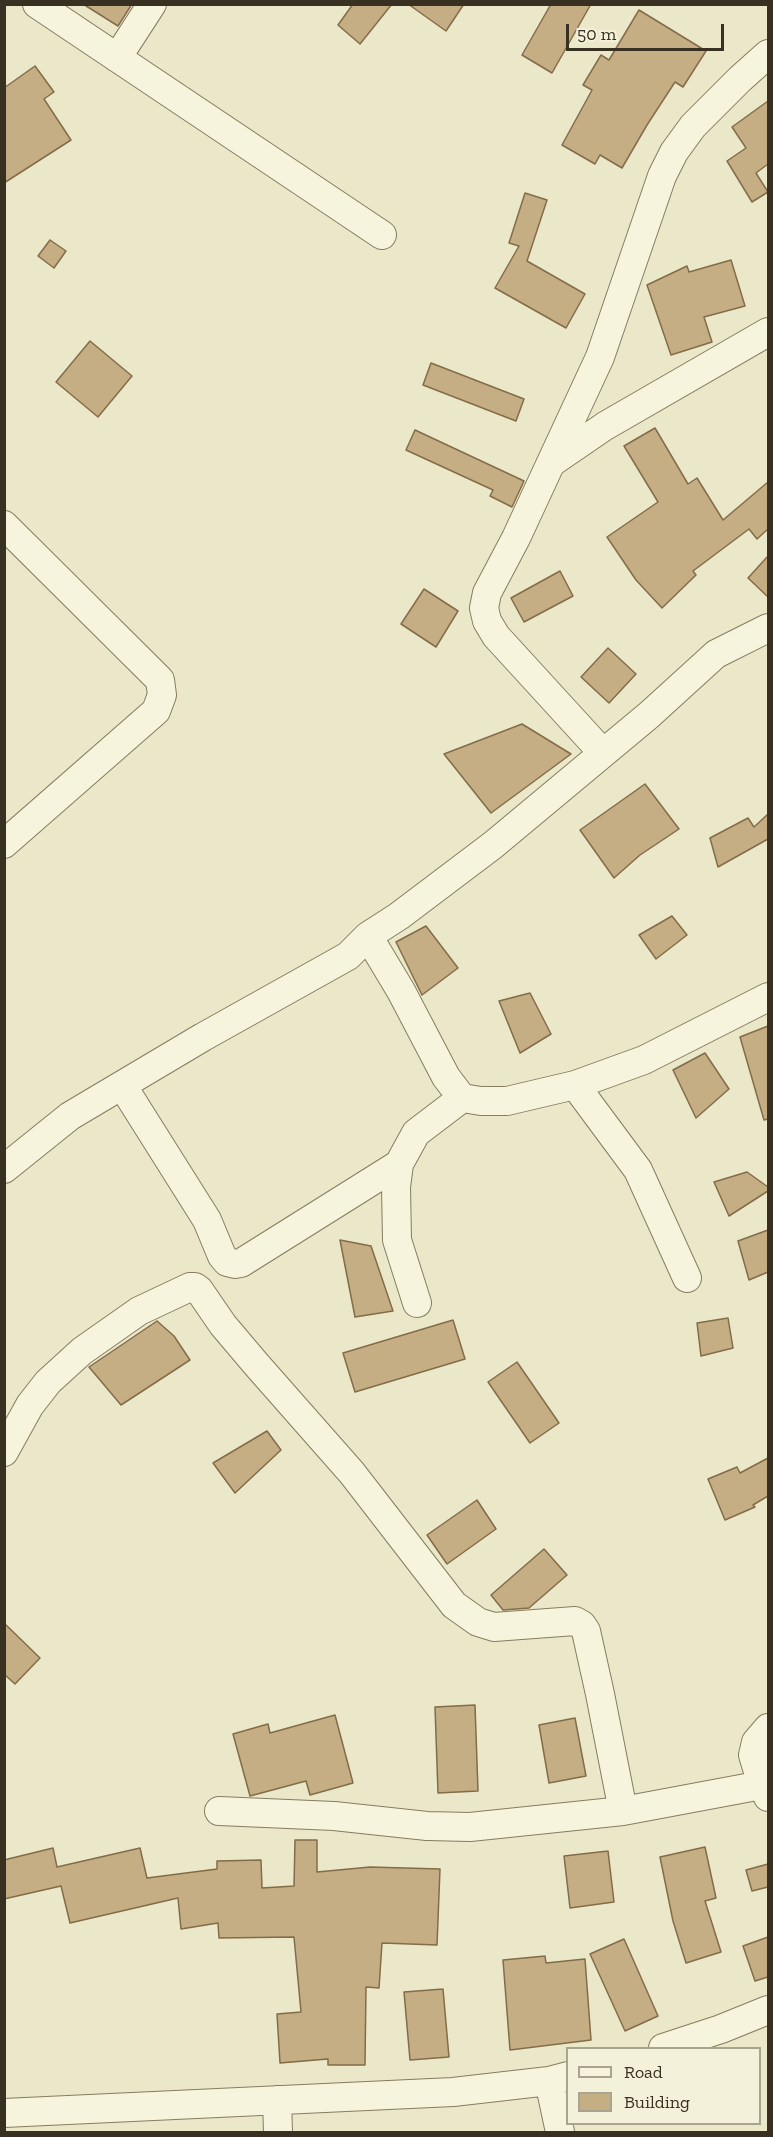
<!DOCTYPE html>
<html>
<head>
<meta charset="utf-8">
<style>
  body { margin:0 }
  #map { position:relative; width:773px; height:2137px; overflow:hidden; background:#ebe8ca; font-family:"Zilla Slab",serif }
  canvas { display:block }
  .frame { position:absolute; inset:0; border:6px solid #383122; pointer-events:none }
  .legend { position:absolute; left:566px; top:2047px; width:195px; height:78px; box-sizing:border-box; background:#f3f1d9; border:2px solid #a8a490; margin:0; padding:8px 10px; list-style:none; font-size:18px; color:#383122 }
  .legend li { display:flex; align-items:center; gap:12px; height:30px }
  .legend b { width:30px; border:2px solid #a8a490 }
  .scale { position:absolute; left:566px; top:24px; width:158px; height:27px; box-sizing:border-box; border:3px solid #383122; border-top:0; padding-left:8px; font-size:18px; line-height:21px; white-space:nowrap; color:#383122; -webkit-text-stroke:4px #f3f1d9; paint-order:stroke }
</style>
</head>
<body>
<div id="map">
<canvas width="773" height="2137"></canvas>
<div class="frame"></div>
<ul class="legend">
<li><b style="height:8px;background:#f6f4dd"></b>Road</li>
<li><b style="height:16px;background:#c5ad84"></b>Building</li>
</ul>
<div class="scale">50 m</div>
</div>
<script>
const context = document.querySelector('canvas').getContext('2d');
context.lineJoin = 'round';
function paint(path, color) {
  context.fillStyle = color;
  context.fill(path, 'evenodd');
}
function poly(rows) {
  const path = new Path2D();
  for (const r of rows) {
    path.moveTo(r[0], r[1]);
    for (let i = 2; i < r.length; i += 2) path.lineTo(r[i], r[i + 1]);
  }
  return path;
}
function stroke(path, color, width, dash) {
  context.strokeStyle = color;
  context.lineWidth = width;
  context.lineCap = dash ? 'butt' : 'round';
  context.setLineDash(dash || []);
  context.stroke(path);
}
const building = poly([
  [83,4,132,4,118,26,83,4],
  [353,4,392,4,360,44,338,25,353,4],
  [408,4,464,4,446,31,408,4],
  [551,4,591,4,552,73,522,55,551,4],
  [639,10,706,51,683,87,675,82,647,125,622,168,600,155,595,164,562,145,592,90,583,85,601,55,609,60,639,10],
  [35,66,54,92,44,99,71,140,4,183,4,88,35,66],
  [768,101,768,164,756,173,768,192,752,202,727,161,746,148,732,127,768,101],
  [525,193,547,200,527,261,585,294,566,328,495,288,519,246,509,243,525,193],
  [50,240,66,251,54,268,38,256,50,240],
  [731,260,745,306,704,317,712,342,671,355,647,285,687,266,689,272,731,260],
  [90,341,132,376,98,417,56,382,90,341],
  [431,363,524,399,516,421,423,385,431,363],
  [655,428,688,484,697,478,723,520,768,482,768,529,757,539,749,529,693,571,696,575,662,608,636,580,607,537,658,502,624,446,655,428],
  [415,430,524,481,512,507,490,496,493,490,406,450,415,430],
  [768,556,768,597,748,578,768,556],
  [560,571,573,596,524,622,511,598,560,571],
  [424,589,458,611,436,647,401,624,424,589],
  [608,648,636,674,609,703,581,677,608,648],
  [522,724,571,754,491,813,444,754,522,724],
  [645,784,679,829,640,855,614,878,580,830,645,784],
  [768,814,768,839,718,867,710,838,748,818,754,827,768,814],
  [672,916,687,935,656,959,639,935,672,916],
  [426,926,458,968,422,995,396,942,426,926],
  [530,993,551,1034,520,1053,499,1001,530,993],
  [768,1026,768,1119,764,1120,740,1037,768,1026],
  [705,1053,729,1089,696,1118,673,1070,705,1053],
  [747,1172,768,1187,768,1191,729,1216,714,1182,747,1172],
  [768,1230,768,1272,749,1280,738,1241,768,1230],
  [340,1240,371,1246,393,1311,355,1317,340,1240],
  [728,1318,733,1348,701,1356,697,1323,728,1318],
  [453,1320,465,1359,355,1392,343,1353,453,1320],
  [157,1321,174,1336,190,1360,121,1405,89,1367,157,1321],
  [517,1362,559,1423,530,1443,488,1382,517,1362],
  [267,1431,281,1450,235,1493,213,1463,267,1431],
  [768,1458,768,1496,753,1505,755,1507,725,1520,708,1479,737,1467,740,1473,768,1458],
  [477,1500,496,1529,447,1564,427,1535,477,1500],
  [544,1549,567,1575,529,1608,503,1610,491,1595,544,1549],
  [4,1623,40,1658,15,1684,4,1674,4,1623],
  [475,1705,478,1791,438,1793,435,1707,475,1705],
  [335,1715,353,1783,310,1795,306,1781,250,1796,233,1734,268,1724,270,1733,335,1715],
  [575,1718,586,1776,549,1783,539,1725,575,1718],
  [295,1840,317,1840,317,1872,370,1867,440,1869,437,1945,382,1943,379,1988,366,1987,365,2065,328,2065,328,2059,280,2063,277,2014,301,2012,294,1937,219,1938,218,1923,181,1929,178,1898,70,1923,61,1886,4,1899,4,1860,53,1848,57,1867,140,1848,147,1878,217,1869,217,1861,261,1860,262,1888,294,1886,295,1840],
  [705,1847,716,1898,705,1901,721,1952,686,1963,673,1921,660,1857,705,1847],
  [608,1851,614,1902,570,1908,564,1856,608,1851],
  [768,1864,768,1887,752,1891,746,1870,768,1864],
  [768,1937,768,1977,755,1981,743,1946,768,1937],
  [624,1939,658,2016,625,2031,590,1954,624,1939],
  [545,1956,546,1963,585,1959,591,2040,510,2050,503,1960,545,1956],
  [443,1989,449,2057,410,2060,404,1992,443,1989]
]);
paint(building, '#c5ad84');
stroke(building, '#836c48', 1.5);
const minor = poly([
  [37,4,382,235],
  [117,58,152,4],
  [551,463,605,426,768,332],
  [4,525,160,680,162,695,156,711,4,844],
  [603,753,496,636,487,621,484,608,487,593,516,538,600,357,662,176,674,152,693,126,740,79,768,54],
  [368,936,401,991,446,1077,462,1098,481,1101,507,1101,575,1085,644,1060,768,997],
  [122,1085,207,1220,222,1256,227,1262,235,1264,241,1263,399,1164],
  [575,1085,638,1170,687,1278],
  [4,1169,70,1116,203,1037,348,956,368,936,399,916,493,845,649,715,716,654,768,628],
  [417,1303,397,1240,396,1187,399,1164,416,1133,462,1098],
  [4,1452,30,1405,48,1382,82,1351,139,1311,190,1287,195,1287,199,1290,223,1325,256,1364,352,1473,454,1605,478,1622,494,1627,575,1621,582,1625,586,1631,600,1694,623,1811],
  [768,1728,756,1742,753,1755,762,1785,768,1797],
  [219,1811,334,1816,427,1826,470,1827,623,1811,762,1785],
  [663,2048,721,2029,768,2010],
  [549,2081,560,2132],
  [277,2100,278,2132],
  [4,2113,453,2092,549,2081,568,2076]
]);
stroke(minor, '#867c60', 30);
stroke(minor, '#f6f4dd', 28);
</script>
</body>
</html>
